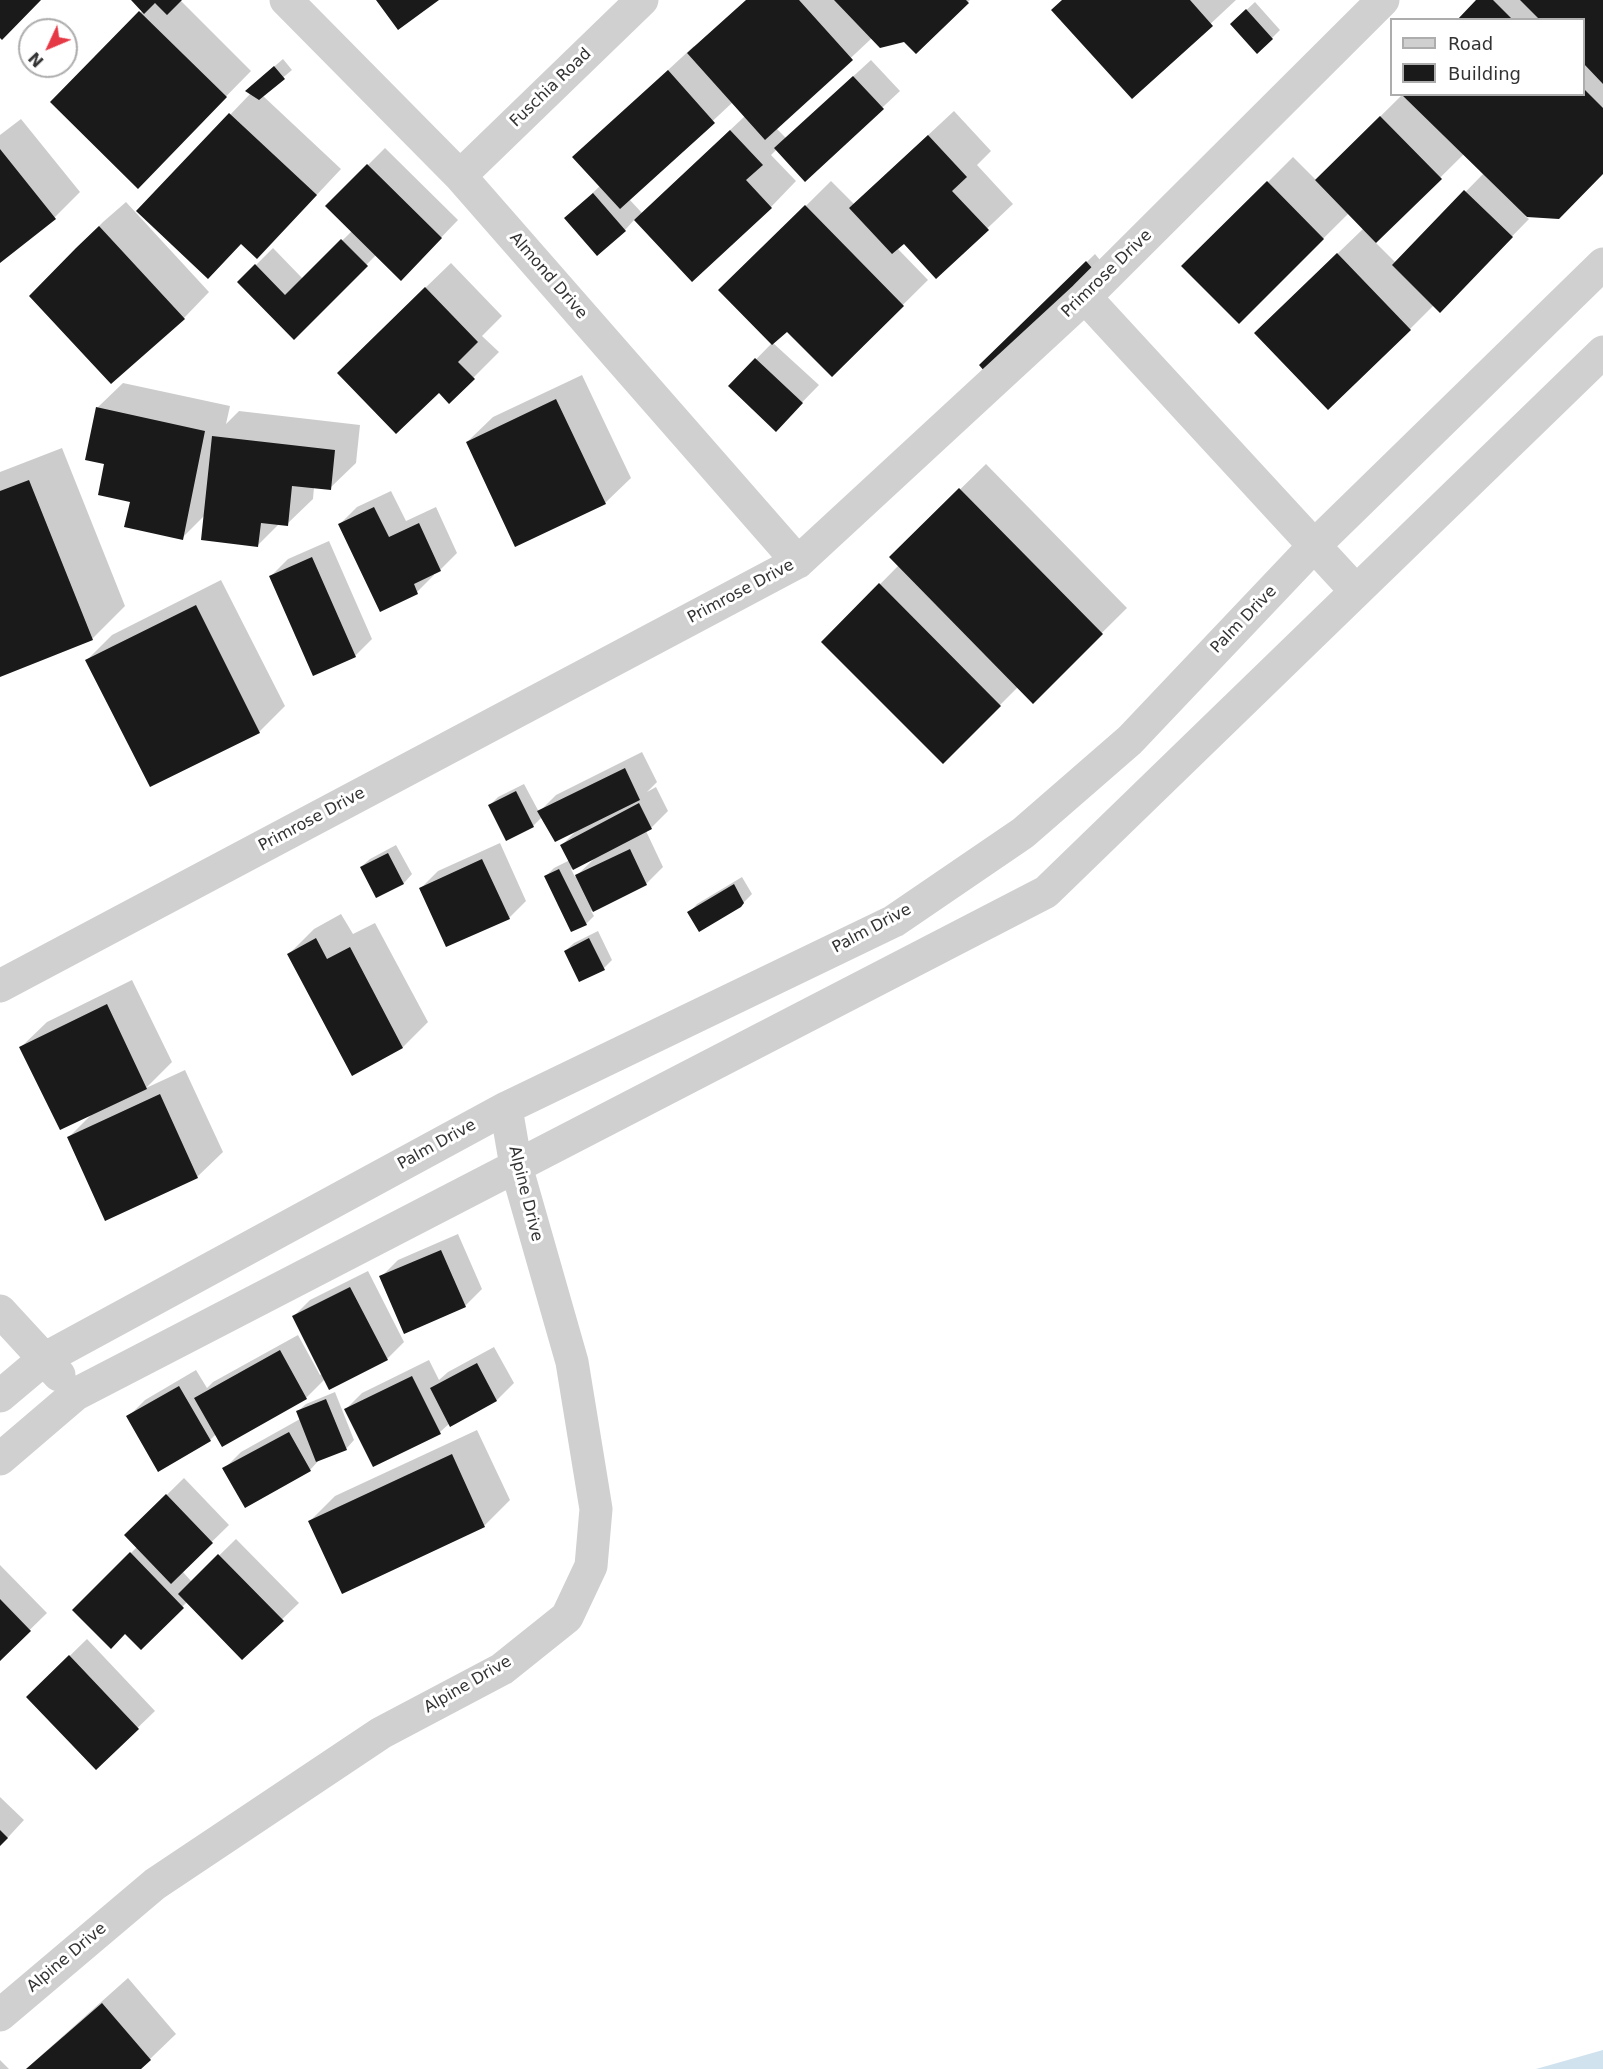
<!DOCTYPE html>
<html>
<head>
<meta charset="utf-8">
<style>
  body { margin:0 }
  #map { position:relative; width:1603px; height:2069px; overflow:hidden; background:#fff; font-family:"DejaVu Sans",sans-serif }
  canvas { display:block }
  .legend { position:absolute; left:1390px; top:18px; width:195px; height:78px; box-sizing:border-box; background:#fff; border:2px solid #adadad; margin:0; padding:8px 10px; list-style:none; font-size:18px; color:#333 }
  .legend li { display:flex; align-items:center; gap:12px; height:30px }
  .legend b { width:30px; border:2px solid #adadad }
  .north { position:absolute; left:18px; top:18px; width:60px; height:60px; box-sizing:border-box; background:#fff; border:2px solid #adadad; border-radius:50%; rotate:226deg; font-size:16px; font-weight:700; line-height:24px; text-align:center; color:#333 }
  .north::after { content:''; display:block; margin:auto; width:21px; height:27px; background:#e63946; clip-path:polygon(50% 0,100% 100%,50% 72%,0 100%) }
</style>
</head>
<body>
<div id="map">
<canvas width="1603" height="2069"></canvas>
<ul class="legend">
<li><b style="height:8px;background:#d0d0d0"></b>Road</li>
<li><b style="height:16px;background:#1a1a1a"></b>Building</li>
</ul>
<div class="north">N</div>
</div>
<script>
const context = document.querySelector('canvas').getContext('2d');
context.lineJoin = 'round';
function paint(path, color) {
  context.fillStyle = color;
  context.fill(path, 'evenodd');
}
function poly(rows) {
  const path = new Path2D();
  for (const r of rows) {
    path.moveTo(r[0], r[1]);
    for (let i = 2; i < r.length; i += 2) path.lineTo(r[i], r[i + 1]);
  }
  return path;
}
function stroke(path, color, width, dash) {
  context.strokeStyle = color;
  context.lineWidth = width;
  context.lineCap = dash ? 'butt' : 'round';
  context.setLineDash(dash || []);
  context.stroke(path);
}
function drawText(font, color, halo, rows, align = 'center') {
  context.font = font + ' "DejaVu Sans",sans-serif';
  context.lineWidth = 6;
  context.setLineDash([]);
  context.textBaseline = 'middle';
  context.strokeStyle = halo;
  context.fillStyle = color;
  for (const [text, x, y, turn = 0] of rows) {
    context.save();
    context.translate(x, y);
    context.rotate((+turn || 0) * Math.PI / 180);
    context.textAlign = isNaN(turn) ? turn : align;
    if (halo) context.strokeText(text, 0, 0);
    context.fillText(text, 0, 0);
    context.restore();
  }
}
paint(poly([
  [1603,2050,1603,2069,1536,2069]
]), '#cfe2ee');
paint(poly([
  [133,0,180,0,251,71,138,186,52,102,143,10],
  [749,0,970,0,916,52,905,40,872,38,776,128,786,138,871,60,900,91,805,180,777,149,771,155,796,181,771,207,635,219,625,230,566,218,600,186,574,157,694,46,695,48],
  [733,102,745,116,642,213,629,199],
  [1063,0,1236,0,1132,97],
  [1478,0,1603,0,1603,173,1558,218,1525,216,1529,219,1440,310,1434,305,1410,329,1281,308,1364,228,1349,213,1239,322,1184,266,1293,157,1316,180,1403,94,1584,94,1584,20,1459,20],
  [1464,154,1484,173,1396,263,1375,242],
  [1255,2,1280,30,1272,38,1240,16],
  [283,59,292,70,262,95,341,169,282,232,241,243,138,211,251,93,255,83],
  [954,111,991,151,977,165,1013,204,936,277,904,242,897,248,928,280,832,375,787,329,773,343,819,385,776,429,730,386,772,343,721,290,831,181,854,204],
  [21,119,80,192,55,217,0,261,0,135],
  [385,148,458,220,401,279,376,255,294,338,239,282,273,248,303,279,352,231,327,206],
  [126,202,209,292,184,318,111,382,31,296,103,222],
  [1095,254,1100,260,981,365],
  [451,263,502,316,482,336,499,352,449,402,439,391,364,347],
  [582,375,631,478,605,503,467,442,493,417],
  [123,383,230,406,226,424,239,411,360,425,356,463,330,488,314,487,313,499,287,524,280,523,258,545,205,515,182,538,132,501,106,463,97,408],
  [62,448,125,606,92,639,0,675,0,472],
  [986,464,1127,608,1033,701,1019,686,943,762,823,642,899,565,891,557],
  [391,491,406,521,436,507,457,553,440,570,433,573,434,575,417,592,340,524,357,507],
  [329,541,372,639,355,656,271,576,288,559],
  [221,580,285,706,259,732,151,785,87,660,112,635],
  [642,752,657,782,647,792,656,787,668,811,651,828,646,831,663,867,646,884,591,911,594,916,586,924,546,876,554,868,570,860,562,845,576,831,542,817,533,826,507,839,490,805,498,797,524,784,539,812,556,795],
  [594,857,595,858,575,877,571,869],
  [500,843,526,901,509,918,421,888,438,871],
  [396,845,412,874,404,883,377,896,361,867,370,859],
  [742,877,752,894,740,906,689,913,697,904],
  [341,914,353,934,375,923,428,1022,403,1047,353,1074,289,954,314,929],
  [598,931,612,960,604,968,565,951,574,943],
  [132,980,172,1062,146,1088,185,1070,223,1152,197,1177,69,1137,92,1114,21,1047,47,1022],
  [458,1234,482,1289,465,1306,381,1277,398,1260],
  [368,1271,404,1342,387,1359,325,1379,306,1398,216,1434,210,1440,128,1417,145,1400,196,1370,207,1388,213,1382,298,1335,320,1375,322,1374,293,1317,310,1300],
  [494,1347,514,1383,497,1400,451,1425,450,1423,440,1432,345,1410,362,1393,429,1360,439,1380,448,1372],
  [335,1392,354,1440,346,1449,321,1458,310,1470,224,1469,241,1452,300,1419,297,1412,306,1404],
  [477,1430,510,1500,485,1525,343,1592,310,1521,335,1496],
  [184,1478,229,1525,182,1571,192,1582,236,1539,299,1603,242,1658,187,1602,141,1648,125,1633,74,1610,137,1547,126,1535],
  [0,1565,47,1613,0,1659],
  [87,1639,155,1711,96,1768,45,1680],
  [0,1797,24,1820,0,1846],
  [128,1978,176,2034,150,2059,139,2069,26,2069],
  [0,2060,9,2069,0,2069]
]), '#0003');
paint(poly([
  [0,0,41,0,2,40,0,38],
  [131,0,182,0,167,15,155,3,144,14],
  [376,0,439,0,398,30],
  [746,0,799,0,853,60,765,140,687,53],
  [834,0,966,0,969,3,916,54,904,42,880,48],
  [1062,0,1190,0,1213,26,1132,99,1051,10],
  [1476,0,1493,0,1513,20,1457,20],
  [1520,0,1603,0,1603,84,1584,64,1584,20,1540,20],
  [1246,9,1273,39,1257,54,1230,24],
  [139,11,227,97,138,189,50,102],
  [274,66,285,79,259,100,245,91],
  [668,70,715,123,620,209,572,157],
  [853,76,884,109,805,182,774,148],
  [1584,89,1603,108,1603,174,1559,219,1527,217,1401,94,1584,94],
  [229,113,317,195,257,259,241,244,208,279,136,211],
  [1380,116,1442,179,1376,243,1315,180],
  [730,130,763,165,746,180,772,208,692,282,634,220],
  [928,135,967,177,952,191,989,230,936,279,904,244,892,254,849,208],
  [0,149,56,219,0,263],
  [367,164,442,238,401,281,325,206],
  [1267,181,1324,239,1239,324,1181,266],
  [1464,190,1513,237,1440,313,1392,265],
  [593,193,626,231,597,256,564,218],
  [805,205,904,306,832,377,787,332,772,345,718,290],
  [99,226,185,319,111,384,29,296,76,248],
  [341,239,368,266,294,340,237,282,255,264,285,295],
  [1337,253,1411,330,1328,410,1254,333],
  [1086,261,1093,269,986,373,979,365],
  [425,287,478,342,458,362,475,379,449,404,439,393,396,434,337,373],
  [755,358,803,403,776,432,728,386],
  [556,399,606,504,515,547,466,442],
  [96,407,205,431,183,540,124,527,130,502,98,495,104,464,85,460],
  [212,436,335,450,331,490,292,486,288,526,261,523,258,547,201,540],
  [29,480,93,640,0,677,0,491],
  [959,488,1103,634,1033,704,889,557],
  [374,507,389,537,419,523,441,571,414,584,418,594,380,612,338,524],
  [312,557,356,657,313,676,269,576],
  [879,583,1001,706,943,764,821,642],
  [196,605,260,733,150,787,85,660],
  [625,768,640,800,555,842,537,811],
  [516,791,534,827,506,841,488,805],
  [639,803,652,829,573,870,560,845],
  [630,849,647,885,593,912,575,875],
  [388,853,404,884,376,898,360,867],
  [482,859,510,919,446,947,419,888],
  [559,869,587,925,571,932,544,876],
  [734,884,744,903,741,907,699,932,687,912],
  [316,938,327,959,350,947,403,1048,352,1076,287,954],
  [589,938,605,970,579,982,564,951],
  [107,1004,147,1089,60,1130,19,1047],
  [160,1094,198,1178,105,1221,67,1137],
  [441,1250,466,1307,404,1334,379,1276],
  [350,1287,388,1360,329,1390,292,1316],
  [280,1350,307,1399,222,1447,194,1398],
  [477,1363,497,1401,450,1427,430,1388],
  [412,1376,441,1434,373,1467,344,1409],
  [179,1386,211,1441,158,1472,126,1416],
  [326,1399,347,1450,316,1462,296,1411],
  [289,1432,311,1471,245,1508,222,1468],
  [452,1454,485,1527,342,1594,308,1521],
  [166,1494,213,1543,171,1584,124,1535],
  [130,1552,184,1608,141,1650,125,1634,111,1649,72,1610],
  [218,1554,284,1621,242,1660,178,1594],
  [0,1599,31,1631,0,1661],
  [69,1655,139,1729,96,1770,26,1697],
  [0,1830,8,1838,0,1846],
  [102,2003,151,2060,141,2069,26,2069]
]), '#1a1a1a');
stroke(poly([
  [286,0,460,176,798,562],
  [460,176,642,0],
  [1085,297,1356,591],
  [0,986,798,562,1085,297,1383,0],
  [0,1311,59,1375],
  [0,1396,44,1359,506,1108,894,921,1023,833,1130,740,1314,546,1603,264],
  [0,1459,76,1394,1046,892,1603,352],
  [0,2015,155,1884,381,1733,502,1669,567,1617,591,1566,596,1509,572,1362,516,1166,506,1108]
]), '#d0d0d0', 33);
drawText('16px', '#333', '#fff', [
  ["Fuschia Road",551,88,-44],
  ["Primrose Drive",1107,274,-44],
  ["Almond Drive",548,276,49],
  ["Primrose Drive",741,592,-28],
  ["Palm Drive",1244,620,-46],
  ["Primrose Drive",312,820,-28],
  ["Palm Drive",872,929,-28],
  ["Palm Drive",437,1145,-29],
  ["Alpine Drive",525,1194,76],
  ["Alpine Drive",468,1685,-30],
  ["Alpine Drive",67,1958,-40]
]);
</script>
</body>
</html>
